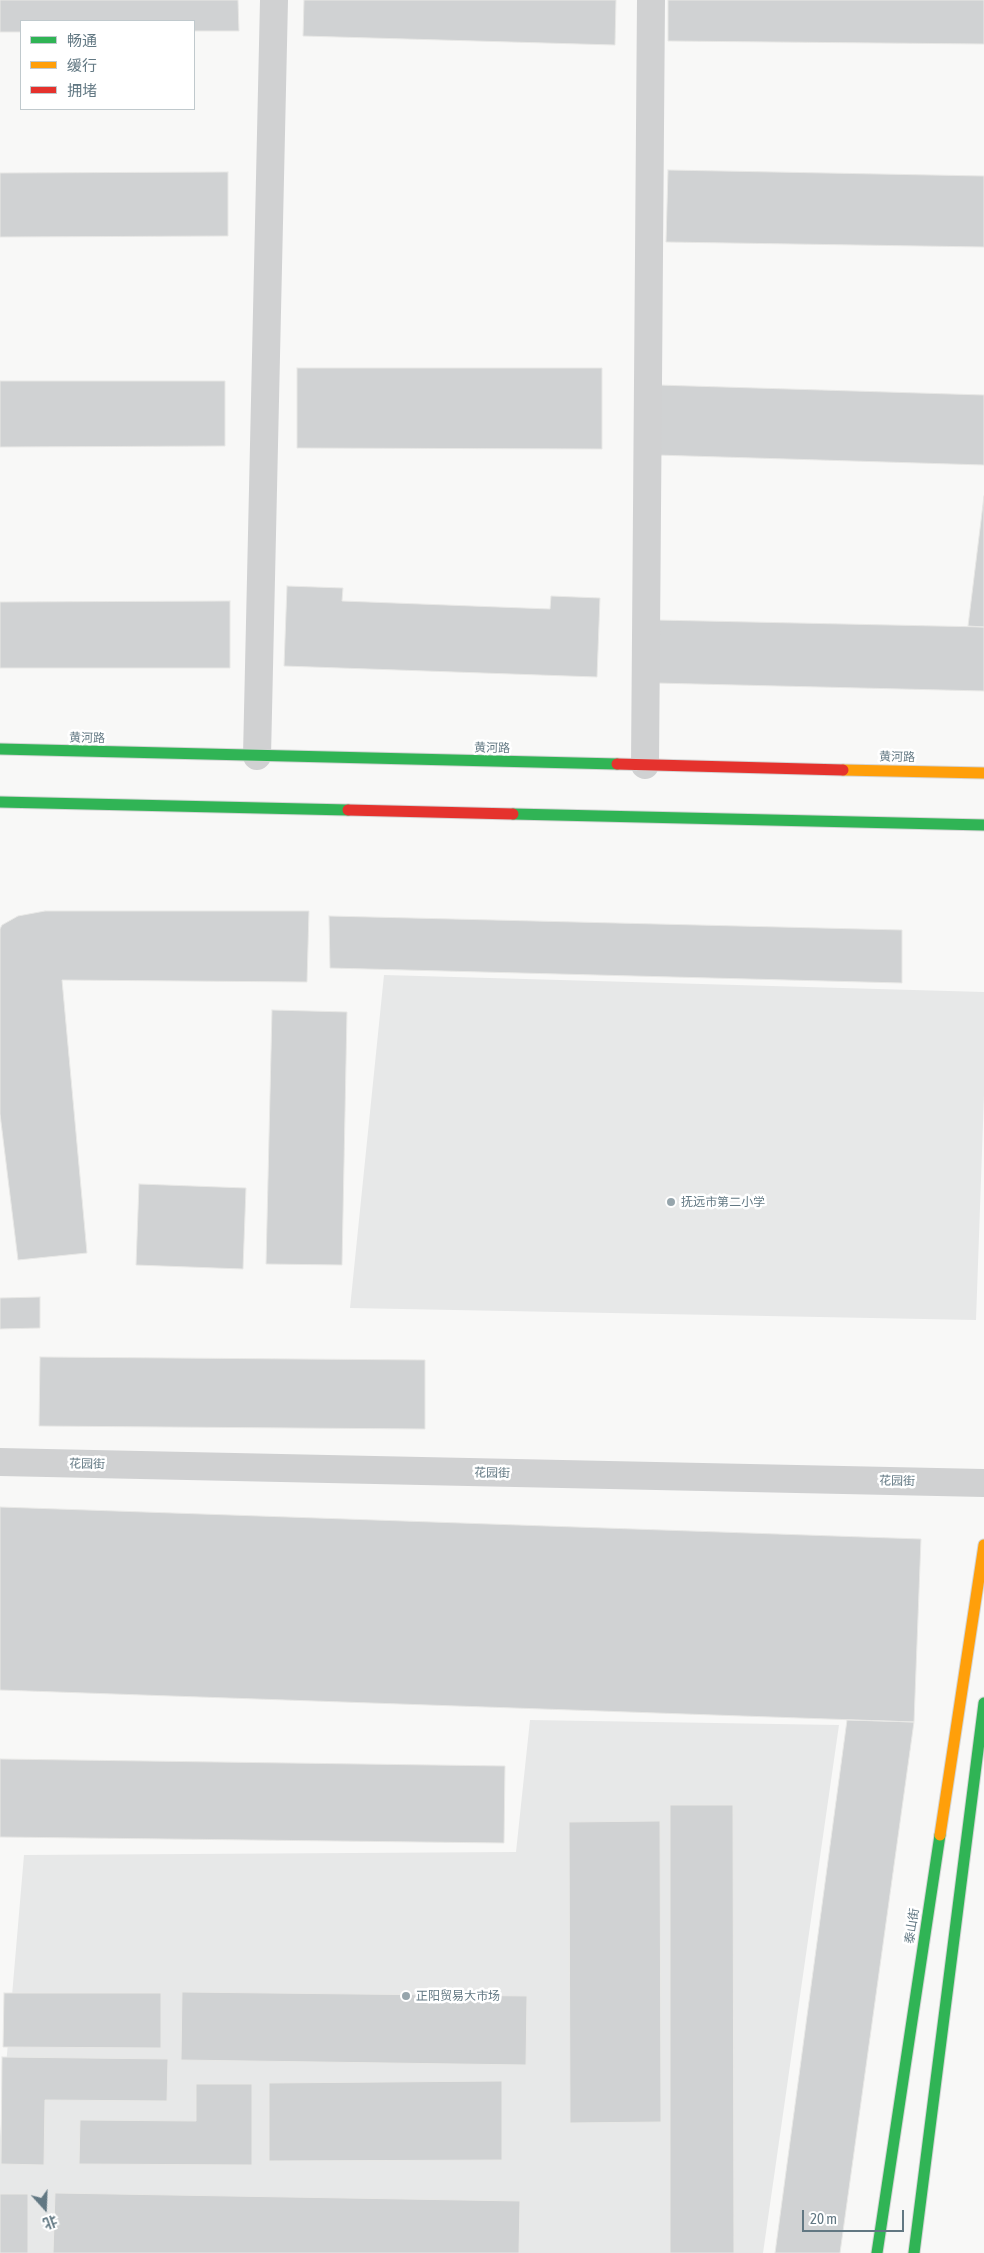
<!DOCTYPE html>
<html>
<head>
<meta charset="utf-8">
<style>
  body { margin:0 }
  #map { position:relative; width:984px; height:2253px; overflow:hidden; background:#f8f8f7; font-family:"Asap Condensed","Noto Sans SC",sans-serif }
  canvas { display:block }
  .legend { position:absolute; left:20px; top:20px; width:175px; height:90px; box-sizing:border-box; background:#fff; border:1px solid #c0c9cd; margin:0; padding:6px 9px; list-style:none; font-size:15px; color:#627883 }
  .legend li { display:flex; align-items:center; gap:10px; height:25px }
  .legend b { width:25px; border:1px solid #c0c9cd }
  .north { position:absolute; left:20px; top:2183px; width:50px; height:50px; -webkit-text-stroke:4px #fff; paint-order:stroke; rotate:160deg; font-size:14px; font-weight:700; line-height:20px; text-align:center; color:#627883 }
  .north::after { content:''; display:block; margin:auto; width:18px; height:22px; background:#627883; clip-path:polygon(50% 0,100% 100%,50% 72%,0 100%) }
  .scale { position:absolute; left:802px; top:2210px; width:102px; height:22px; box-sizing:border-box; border:2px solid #627883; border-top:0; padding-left:6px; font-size:15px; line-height:18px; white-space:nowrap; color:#627883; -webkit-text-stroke:4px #fff; paint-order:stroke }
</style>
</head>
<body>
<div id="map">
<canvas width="984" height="2253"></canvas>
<ul class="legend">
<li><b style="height:6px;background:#30b455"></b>畅通</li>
<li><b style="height:6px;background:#ff9f0a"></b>缓行</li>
<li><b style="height:6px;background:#e5322d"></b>拥堵</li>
</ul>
<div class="north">北</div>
<div class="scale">20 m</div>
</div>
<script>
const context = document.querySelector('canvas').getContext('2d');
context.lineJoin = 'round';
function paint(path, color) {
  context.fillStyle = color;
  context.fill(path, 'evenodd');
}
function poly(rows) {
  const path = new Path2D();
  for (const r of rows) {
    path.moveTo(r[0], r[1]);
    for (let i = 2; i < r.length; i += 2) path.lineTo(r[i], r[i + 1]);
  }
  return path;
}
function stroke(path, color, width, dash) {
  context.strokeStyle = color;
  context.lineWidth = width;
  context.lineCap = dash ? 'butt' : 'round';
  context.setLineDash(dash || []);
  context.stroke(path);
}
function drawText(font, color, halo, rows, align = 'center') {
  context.font = font + ' "Asap Condensed","Noto Sans SC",sans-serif';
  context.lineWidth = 5;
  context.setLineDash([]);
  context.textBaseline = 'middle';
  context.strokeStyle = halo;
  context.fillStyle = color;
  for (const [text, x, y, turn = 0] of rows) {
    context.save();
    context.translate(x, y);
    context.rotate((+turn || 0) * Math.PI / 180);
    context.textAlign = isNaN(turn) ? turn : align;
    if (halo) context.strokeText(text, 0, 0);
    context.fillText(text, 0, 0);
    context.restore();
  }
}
paint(poly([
  [384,975,984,992,984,1095,976,1320,350,1308],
  [530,1720,839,1725,763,2253,0,2253,0,2136,24,1855,516,1852]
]), '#e7e8e8');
const building = poly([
  [0,0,238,0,239,31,194,31,194,21,21,21,21,32,0,32,0,0],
  [304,0,616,0,615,45,303,36,304,0],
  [668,0,984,0,984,44,668,41,668,0],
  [668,170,984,176,984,247,666,242,668,170],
  [228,172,228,236,0,237,0,173,228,172],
  [297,368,602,368,602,449,297,448,297,368],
  [0,381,225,381,225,446,0,447,0,381],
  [658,385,984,395,984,465,656,455,658,385],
  [984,496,984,627,968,626,984,496],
  [287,586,343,588,342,601,550,609,551,596,600,598,597,677,284,666,287,586],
  [230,601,230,668,0,668,0,602,230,601],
  [656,620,984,627,984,691,655,683,656,620],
  [45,911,309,911,307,982,62,980,87,1253,18,1260,0,1114,0,929,2,925,18,916,45,911],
  [329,916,902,930,902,983,330,968,329,916],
  [272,1010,347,1012,342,1265,266,1264,272,1010],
  [139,1184,246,1188,243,1269,136,1265,139,1184],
  [40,1297,40,1328,0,1329,0,1298,40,1297],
  [40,1357,425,1360,425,1429,39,1426,40,1357],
  [0,1507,921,1539,914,1722,0,1690,0,1507],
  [847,1720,914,1722,840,2253,775,2253,847,1720],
  [0,1759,505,1766,504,1843,0,1837,0,1759],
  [670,1805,733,1805,734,2253,670,2253,670,1805],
  [660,1821,661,2122,570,2123,569,1822,660,1821],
  [182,1992,527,1996,526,2065,181,2060,182,1992],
  [4,1993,161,1993,161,2048,3,2047,4,1993],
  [2,2057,168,2059,167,2101,45,2100,44,2165,1,2164,2,2057],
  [502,2081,502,2160,269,2161,269,2083,502,2081],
  [196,2084,252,2084,252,2165,79,2164,80,2120,196,2121,196,2084],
  [55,2193,520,2201,519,2253,53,2253,55,2193],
  [0,2194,28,2194,28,2253,0,2253,0,2194]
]);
paint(building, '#d0d2d3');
stroke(building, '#e8e8e6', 1);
const fast = poly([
  [0,749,617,764],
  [0,802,348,810],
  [513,814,984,825],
  [877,2253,940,1835],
  [914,2253,984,1703]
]);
const slow = poly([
  [843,770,984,773],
  [940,1835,984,1545]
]);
const jam = poly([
  [617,764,843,770],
  [348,810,513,814]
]);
stroke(fast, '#d4d5d5', 13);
stroke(slow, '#d4d5d5', 13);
stroke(jam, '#d4d5d5', 13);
stroke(poly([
  [257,756,274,0],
  [645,765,651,0],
  [0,1462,984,1483]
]), '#d0d1d2', 28);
stroke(fast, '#30b455', 11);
stroke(slow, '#ff9f0a', 11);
stroke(jam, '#e5322d', 11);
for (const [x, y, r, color] of [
  [671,1202,5,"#96a5ac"],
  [406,1996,5,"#96a5ac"]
]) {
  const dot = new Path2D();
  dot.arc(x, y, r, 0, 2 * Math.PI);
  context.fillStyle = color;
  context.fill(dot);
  stroke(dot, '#fff', 2);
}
drawText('12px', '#627883', '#fff', [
  ["黄河路",87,738,1],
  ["黄河路",492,748,1],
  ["黄河路",897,757,1],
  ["花园街",87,1464,1],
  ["花园街",492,1473,1],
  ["花园街",897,1481,1],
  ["泰山街",912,1926,-81]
]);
drawText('12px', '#627883', '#fff', [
  ["抚远市第二小学",681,1202],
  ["正阳贸易大市场",416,1996]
], 'left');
</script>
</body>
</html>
